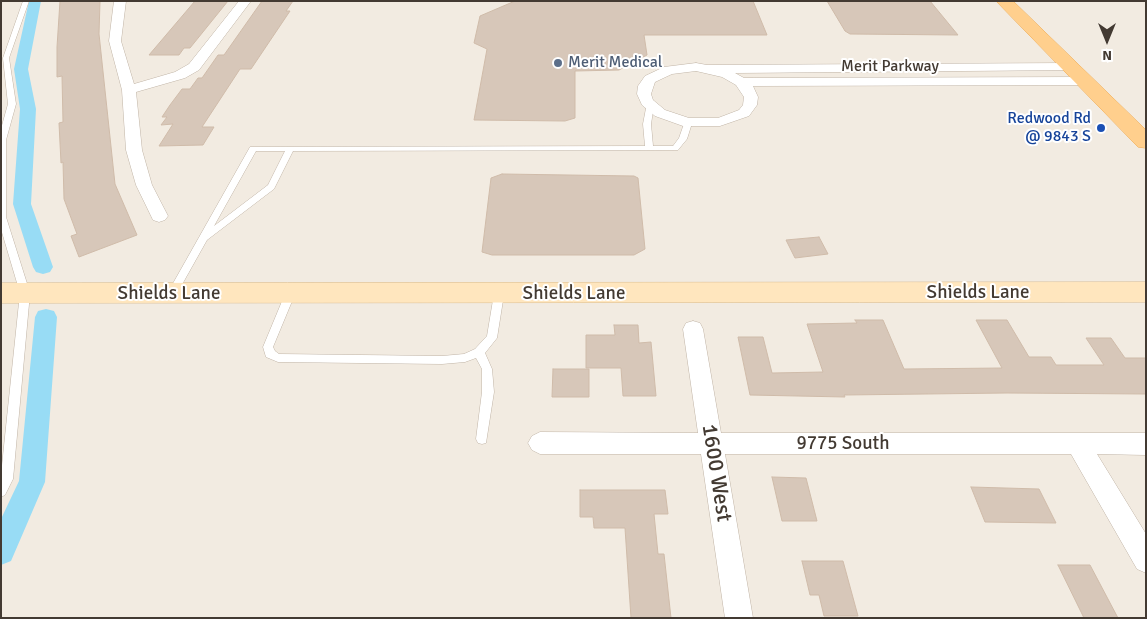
<!DOCTYPE html>
<html>
<head>
<meta charset="utf-8">
<style>
  body { margin:0 }
  #map { position:relative; width:1147px; height:619px; overflow:hidden; background:#f2ebe1; font-family:Signika,sans-serif }
  canvas { display:block }
  .frame { position:absolute; inset:0; border:2px solid #433a32; pointer-events:none }
  .north { position:absolute; left:1082px; top:15px; width:50px; height:50px; -webkit-text-stroke:4px #fff; paint-order:stroke; rotate:180deg; font-size:14px; font-weight:700; line-height:20px; text-align:center; color:#433a32 }
  .north::after { content:''; display:block; margin:auto; width:18px; height:22px; background:#433a32; clip-path:polygon(50% 0,100% 100%,50% 72%,0 100%) }
</style>
</head>
<body>
<div id="map">
<canvas width="1147" height="619"></canvas>
<div class="frame"></div>
<div class="north">N</div>
</div>
<script>
const context = document.querySelector('canvas').getContext('2d');
context.lineJoin = 'round';
function poly(rows) {
  const path = new Path2D();
  for (const r of rows) {
    path.moveTo(r[0], r[1]);
    for (let i = 2; i < r.length; i += 2) path.lineTo(r[i], r[i + 1]);
  }
  return path;
}
function paint(path, color) {
  context.fillStyle = color;
  context.fill(path, 'evenodd');
}
function stroke(path, color, width, dash) {
  context.strokeStyle = color;
  context.lineWidth = width;
  context.lineCap = dash ? 'butt' : 'round';
  context.setLineDash(dash || []);
  context.stroke(path);
}
function drawText(font, color, halo, rows, align = 'center') {
  context.font = font + ' Signika,sans-serif';
  context.lineWidth = 4;
  context.setLineDash([]);
  context.textBaseline = 'middle';
  context.strokeStyle = halo;
  context.fillStyle = color;
  for (const [text, x, y, turn = 0] of rows) {
    context.save();
    context.translate(x, y);
    context.rotate((+turn || 0) * Math.PI / 180);
    context.textAlign = isNaN(turn) ? turn : align;
    if (halo) context.strokeText(text, 0, 0);
    context.fillText(text, 0, 0);
    context.restore();
  }
}
paint(poly([
  [29,1,41,1,28,69,36,109,31,204,53,267,50,272,43,274,36,272,33,267,13,204,20,109,14,69,29,1],
  [46,309,54,311,57,317,45,482,11,561,1,565,1,519,19,481,35,317,38,311,46,309]
]), '#98dcf5');
const building = poly([
  [60,1,100,1,99,34,115,184,137,235,79,257,71,236,77,234,64,199,63,162,61,163,59,123,63,122,62,76,57,77,57,47,60,1],
  [195,1,228,1,190,48,184,48,179,55,149,55,195,1],
  [262,1,293,1,286,11,290,11,251,69,240,69,202,127,214,127,203,145,159,146,173,124,161,125,167,117,162,117,170,105,182,89,190,89,198,78,202,78,218,55,224,55,262,1],
  [515,1,753,1,767,35,644,35,647,55,619,70,575,71,575,118,565,121,474,120,487,49,474,43,480,16,515,1],
  [827,1,930,1,958,35,850,34,845,31,827,1],
  [502,174,634,176,638,178,645,249,634,255,492,255,482,252,491,178,502,174],
  [819,237,828,254,795,258,786,240,819,237],
  [855,320,883,320,904,369,1002,368,976,320,1007,320,1029,357,1051,357,1056,365,1104,365,1086,338,1111,338,1125,358,1146,358,1146,394,1007,393,844,395,845,397,750,395,738,337,763,337,772,373,823,372,807,324,857,323,855,320],
  [614,325,638,325,639,343,651,342,656,396,623,396,621,368,586,368,586,335,615,335,614,325],
  [553,369,589,369,589,397,552,397,553,369],
  [772,477,806,478,817,521,782,521,772,477],
  [971,487,1039,489,1056,523,985,522,971,487],
  [580,490,665,490,668,514,654,514,658,554,664,554,671,618,631,618,625,528,594,528,593,517,580,517,580,490],
  [802,561,843,561,858,616,824,616,819,595,810,595,802,561],
  [1058,565,1090,565,1118,618,1084,618,1058,565]
]);
paint(building, '#d7c7b9');
stroke(building, '#cfbba9', 1);
const service = poly([
  [23,1,29,1,9,58,16,104,6,140,6,217,30,293,13,479,5,495,1,497,1,475,20,293,1,229,1,129,8,104,3,58,23,1],
  [647,103,654,105,651,124,653,146,673,146,679,138,685,121,688,121,692,123,687,139,678,150,293,151,274,189,207,240,175,297,172,298,167,294,250,147,645,146,643,124,647,103],
  [256,151,285,151,268,185,214,226,256,151],
  [290,290,295,294,273,347,275,351,279,354,442,356,464,354,475,349,487,336,494,294,499,290,502,291,504,294,497,338,485,353,492,369,494,392,486,443,482,444,478,443,476,439,482,392,482,369,476,358,465,362,442,364,278,362,266,357,263,347,285,294,290,290]
]);
const minor = poly([
  [114,1,126,1,121,41,134,84,175,72,189,64,239,1,251,1,199,70,185,78,136,92,142,150,152,185,168,216,165,220,159,222,153,220,136,185,126,150,122,90,109,41,114,1],
  [696,63,707,65,1070,63,1077,67,1075,70,735,73,744,78,1085,77,1092,81,1085,85,753,86,758,97,757,105,749,116,720,126,683,126,655,116,642,105,637,94,638,86,645,76,664,67,696,63],
  [696,71,722,77,736,85,744,97,743,105,739,110,718,118,689,118,665,110,653,100,651,94,655,82,672,74,696,71],
  [693,321,700,323,703,329,721,433,1146,433,1146,455,1097,454,1146,534,1146,573,1137,569,1071,454,725,454,753,618,725,618,701,454,540,454,532,450,528,443,532,436,540,432,698,433,683,329,686,323,693,321]
]);
const secondary = poly([
  [1146,282,1146,302,1,303,1,283,1146,282]
]);
const primary = poly([
  [996,1,1013,1,1146,130,1146,148,1138,147,996,1]
]);
stroke(service, '#c0b4a6', 1);
stroke(minor, '#c0b4a6', 1);
stroke(secondary, '#d8bb8f', 1);
stroke(primary, '#ebaa56', 1);
paint(service, '#fff');
paint(minor, '#fff');
paint(secondary, '#ffe6be');
paint(primary, '#ffcf8d');
for (const [x, y, r, color] of [
  [558,63,5,"#5c6f8a"],
  [1101,128,5,"#1a4fb4"]
]) {
  const dot = new Path2D();
  dot.arc(x, y, r, 0, 2 * Math.PI);
  context.fillStyle = color;
  context.fill(dot);
  stroke(dot, '#fff', 2);
}
drawText('16px', '#4e5e75', '#fff', [
  ["Merit Medical",568,63]
], 'left');
drawText('16px', '#433a32', '#fff', [
  ["Merit Parkway",890,67]
]);
drawText('16px', '#164399', '#fff', [
  ["Redwood Rd",1091,119],
  ["@ 9843 S",1091,137]
], 'right');
drawText('19px', '#433a32', '#fff', [
  ["Shields Lane",978,293],
  ["Shields Lane",169,294],
  ["Shields Lane",574,294],
  ["9775 South",843,444]
]);
drawText('22px', '#433a32', '#fff', [
  ["1600 West",716,473,81]
]);
</script>
</body>
</html>
